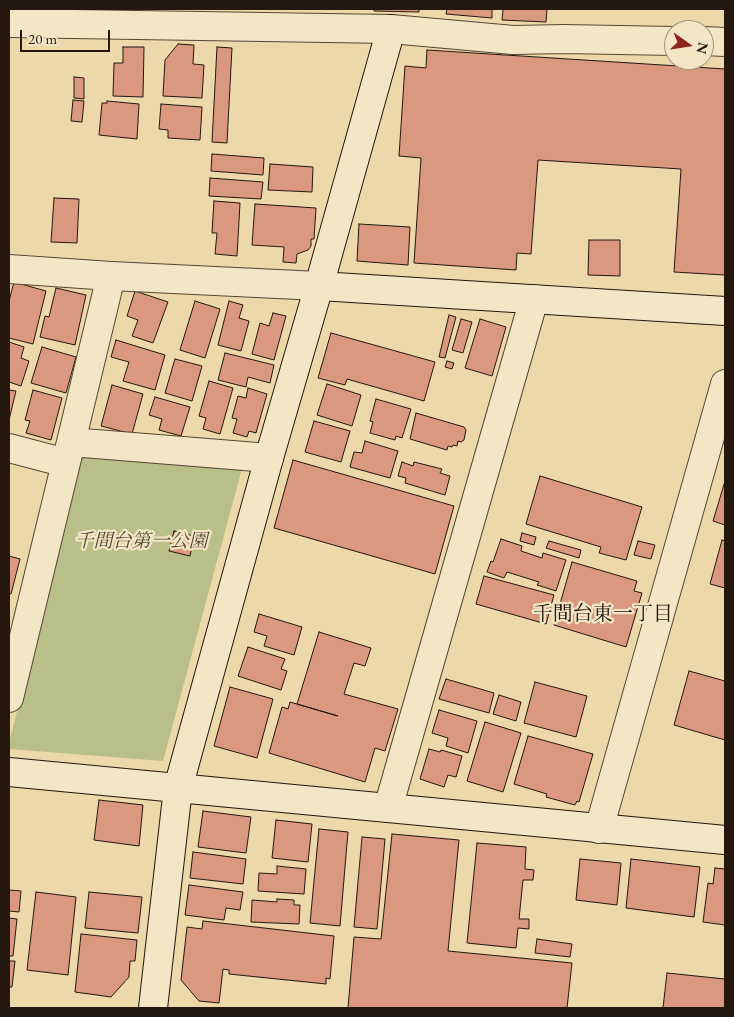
<!DOCTYPE html>
<html>
<head>
<meta charset="utf-8">
<style>
  body { margin:0 }
  #map { position:relative; width:734px; height:1017px; overflow:hidden; background:#edd8a9; font-family:"EB Garamond",serif }
  canvas { display:block }
  .frame { position:absolute; inset:0; border:10px solid #23170e; pointer-events:none }
  .north { position:absolute; left:664px; top:20px; width:50px; height:50px; box-sizing:border-box; background:#f3e6c7; border:1px solid #a0937d; border-radius:50%; rotate:103deg; font-size:14px; font-weight:700; line-height:20px; text-align:center; color:#23170e }
  .north::after { content:''; display:block; margin:auto; width:18px; height:22px; background:#8f2418; clip-path:polygon(50% 0,100% 100%,50% 72%,0 100%) }
  .scale { position:absolute; left:20px; top:30px; width:90px; height:22px; box-sizing:border-box; border:2px solid #23170e; border-top:0; padding-left:6px; font-size:15px; line-height:18px; white-space:nowrap; color:#23170e; -webkit-text-stroke:4px #f3e6c7; paint-order:stroke }
</style>
</head>
<body>
<div id="map">
<canvas width="734" height="1017"></canvas>
<div class="frame"></div>
<div class="north">N</div>
<div class="scale">20 m</div>
</div>
<script>
const context = document.querySelector('canvas').getContext('2d');
context.lineJoin = 'round';
function paint(path, color) {
  context.fillStyle = color;
  context.fill(path, 'evenodd');
}
function poly(rows) {
  const path = new Path2D();
  for (const r of rows) {
    path.moveTo(r[0], r[1]);
    for (let i = 2; i < r.length; i += 2) path.lineTo(r[i], r[i + 1]);
  }
  return path;
}
function stroke(path, color, width, dash) {
  context.strokeStyle = color;
  context.lineWidth = width;
  context.lineCap = dash ? 'butt' : 'round';
  context.setLineDash(dash || []);
  context.stroke(path);
}
function drawText(font, color, halo, rows, align = 'center') {
  context.font = font + ' "EB Garamond","Noto Serif JP",serif';
  context.lineWidth = 4.5;
  context.setLineDash([]);
  context.textBaseline = 'middle';
  context.strokeStyle = halo;
  context.fillStyle = color;
  for (const [text, x, y, turn = 0] of rows) {
    context.save();
    context.translate(x, y);
    context.rotate((+turn || 0) * Math.PI / 180);
    context.textAlign = isNaN(turn) ? turn : align;
    if (halo) context.strokeText(text, 0, 0);
    context.fillText(text, 0, 0);
    context.restore();
  }
}
paint(poly([
  [81,457,243,465,163,761,9,749,9,743]
]), '#b8bf88');
const building = poly([
  [374,9,419,9,419,12,374,11,374,9],
  [447,9,492,9,492,18,446,14,447,9],
  [503,9,547,9,546,22,502,20,503,9],
  [178,44,194,45,193,64,204,65,202,98,163,96,165,60,178,44],
  [123,47,144,47,143,97,113,96,114,63,123,63,123,47],
  [217,47,232,48,227,143,212,142,217,47],
  [427,50,725,69,725,275,674,272,681,169,538,160,531,254,517,253,516,270,414,263,421,158,399,156,405,66,426,68,427,50],
  [74,77,84,78,84,99,74,98,74,77],
  [73,100,84,101,82,122,71,121,73,100],
  [107,101,139,104,137,139,99,135,102,103,107,103,107,101],
  [161,104,202,107,200,140,168,138,168,130,159,129,161,104],
  [212,154,264,158,263,175,211,171,212,154],
  [270,164,313,167,312,192,268,190,270,164],
  [210,178,263,182,261,199,209,196,210,178],
  [54,198,79,199,77,243,51,242,54,198],
  [214,201,240,203,237,256,215,254,217,233,212,233,214,201],
  [255,204,316,208,314,239,311,239,311,246,308,250,297,254,296,263,283,262,284,247,252,245,255,204],
  [359,224,410,227,408,265,357,261,359,224],
  [589,240,620,240,620,276,588,275,589,240],
  [14,282,46,291,33,344,9,338,9,301,14,282],
  [56,288,86,295,75,345,40,337,45,316,49,317,56,288],
  [135,291,168,302,153,343,132,336,138,320,127,316,135,291],
  [195,301,220,309,205,358,180,350,195,301],
  [229,301,243,305,239,318,249,321,241,351,218,345,229,301],
  [273,313,286,316,274,360,252,354,260,323,269,326,273,313],
  [449,315,456,317,445,358,439,357,449,315],
  [461,319,472,322,463,353,452,350,461,319],
  [480,319,506,327,492,376,465,368,480,319],
  [331,333,435,362,424,401,347,379,345,385,318,378,331,333],
  [116,340,165,355,155,390,123,381,129,362,111,357,116,340],
  [9,342,24,347,21,358,29,361,21,386,9,382,9,342],
  [42,347,76,357,66,393,31,383,42,347],
  [225,353,274,365,270,383,248,377,246,387,218,380,225,353],
  [175,359,202,366,192,401,165,393,175,359],
  [447,361,454,363,452,369,445,367,447,361],
  [209,381,233,388,220,434,203,429,206,418,199,416,209,381],
  [327,384,361,395,352,426,317,415,327,384],
  [112,385,143,394,132,434,101,426,112,385],
  [248,388,267,394,256,433,249,431,247,437,233,433,237,419,232,418,238,396,246,398,248,388],
  [9,390,16,391,9,420,9,390],
  [33,390,62,398,51,440,26,433,30,421,25,420,33,390],
  [155,397,190,407,181,436,159,430,162,419,149,415,155,397],
  [376,399,411,409,402,438,396,436,395,440,370,433,373,422,370,421,376,399],
  [416,413,464,427,466,430,464,440,461,442,458,441,457,446,453,445,452,447,448,446,447,450,410,439,416,413],
  [314,421,350,431,341,462,305,452,314,421],
  [365,441,398,451,390,478,350,467,354,452,362,453,365,441],
  [293,460,454,506,435,574,274,528,293,460],
  [402,462,413,466,414,462,442,469,440,473,450,476,445,495,405,483,406,478,398,476,402,462],
  [540,476,642,507,626,560,599,553,601,547,526,524,540,476],
  [725,481,725,525,713,521,725,481],
  [174,531,194,536,190,556,169,551,174,531],
  [522,533,536,537,534,545,520,541,522,533],
  [501,539,522,546,521,551,542,558,543,553,566,560,556,591,537,585,539,582,507,572,504,578,487,572,491,561,493,562,501,539],
  [722,540,725,541,725,588,710,584,722,540],
  [549,541,581,550,579,558,546,548,549,541],
  [638,541,655,545,651,559,634,555,638,541],
  [9,556,20,559,11,594,9,593,9,556],
  [572,562,637,581,634,591,642,593,626,647,554,625,572,562],
  [484,576,554,595,546,624,476,604,484,576],
  [259,614,302,627,294,655,264,646,267,636,254,632,259,614],
  [319,632,371,648,365,666,354,663,344,694,398,709,385,751,375,748,365,782,269,753,282,707,288,709,290,702,338,716,297,704,319,632],
  [248,647,285,659,281,669,287,671,281,690,238,676,248,647],
  [689,671,725,681,725,740,674,725,689,671],
  [446,679,494,693,489,713,439,699,446,679],
  [535,682,587,696,576,737,524,723,535,682],
  [230,687,273,699,257,758,214,746,230,687],
  [499,695,521,702,516,721,493,714,499,695],
  [439,710,477,721,468,753,446,746,448,738,432,733,439,710],
  [485,722,521,733,503,792,467,781,485,722],
  [528,736,593,754,579,802,577,801,575,805,546,797,547,794,514,784,528,736],
  [429,749,440,752,441,750,462,756,456,777,448,775,444,787,420,779,429,749],
  [99,800,143,805,139,846,94,840,99,800],
  [203,811,251,817,246,853,198,847,203,811],
  [276,820,312,824,308,862,272,858,276,820],
  [319,829,348,832,340,926,310,923,319,829],
  [392,834,459,840,448,951,572,963,567,1008,348,1008,354,937,381,939,392,834],
  [362,837,385,839,377,929,354,927,362,837],
  [477,843,526,847,525,869,534,870,533,880,523,880,519,919,529,919,529,929,518,928,516,948,467,943,477,843],
  [193,852,246,859,243,884,190,878,193,852],
  [580,859,621,863,617,905,576,900,580,859],
  [631,859,700,867,694,917,626,908,631,859],
  [277,866,306,869,304,894,258,891,259,873,277,874,277,866],
  [715,868,725,869,725,925,703,922,708,883,713,884,715,868],
  [189,885,243,892,240,910,226,908,224,920,185,915,189,885],
  [9,890,21,891,19,912,9,911,9,890],
  [36,892,76,897,68,975,27,970,36,892],
  [89,892,142,897,138,933,85,928,89,892],
  [277,899,294,900,294,905,300,905,299,924,251,922,252,900,277,902,277,899],
  [9,918,17,919,13,956,9,956,9,918],
  [203,921,334,936,330,979,326,978,326,984,229,974,229,970,223,969,219,1003,199,1001,181,980,187,927,202,929,203,921],
  [81,934,137,940,135,961,130,961,129,977,111,997,75,992,81,934],
  [537,939,572,944,570,957,535,953,537,939],
  [9,961,15,961,12,987,9,987,9,961],
  [667,973,725,979,725,1008,663,1008,667,973]
]);
paint(building, '#da987f');
stroke(building, '#23170e', 1);
const street = poly([
  [9,23,391,29,513,40,564,39,674,41],
  [704,41,725,42],
  [9,269,111,276,319,286],
  [111,276,71,442,269,458],
  [9,448,66,463],
  [9,698,71,442],
  [388,808,534,299],
  [599,829,725,384]
]);
const secondary = poly([
  [319,286,725,311],
  [9,772,725,840],
  [153,1008,178,788,269,458,319,286,391,29]
]);
stroke(street, '#564735', 30);
stroke(secondary, '#23170e', 30);
stroke(street, '#f3e6c7', 28);
stroke(secondary, '#f3e6c7', 28);
drawText('italic 19px', '#504933', '#f3e6c7', [
  ["千間台第一公園",141,542]
]);
drawText('20px', '#23170e', '#f3e6c7', [
  ["千間台東一丁目",603,615]
]);
</script>
</body>
</html>
